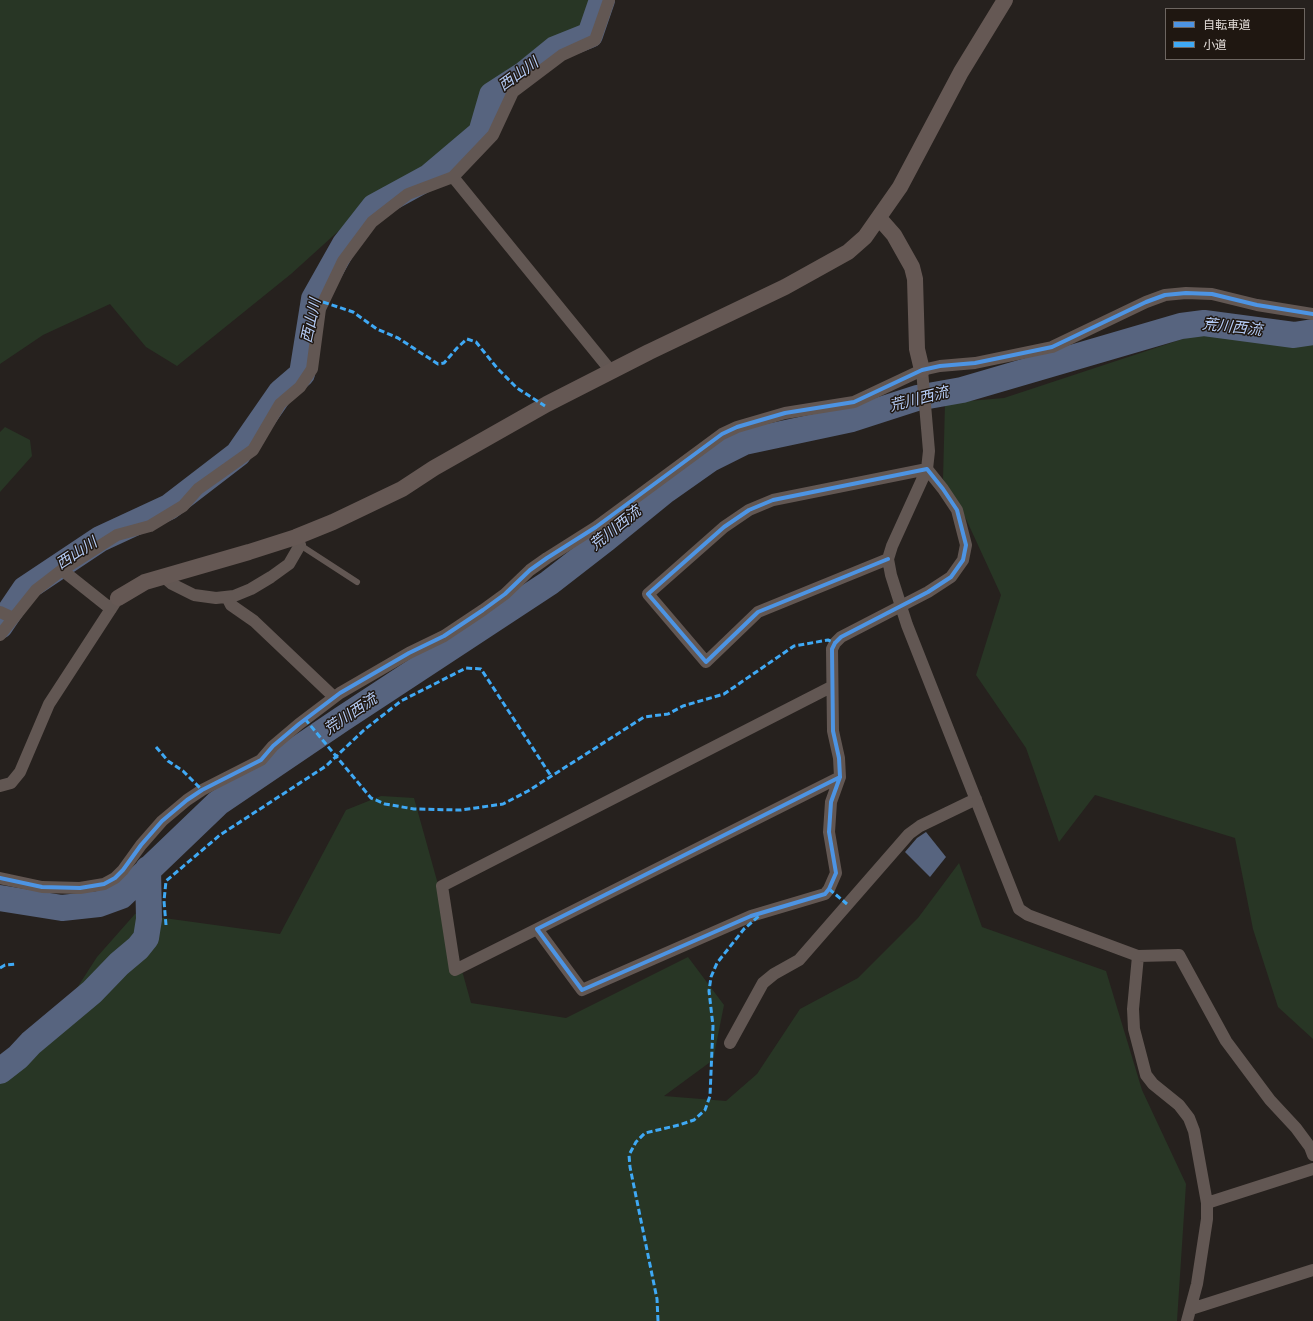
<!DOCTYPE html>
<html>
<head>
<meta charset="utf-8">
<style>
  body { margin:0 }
  #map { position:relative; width:1313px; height:1321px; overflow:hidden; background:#26211e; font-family:"Source Serif 4","Noto Sans JP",serif }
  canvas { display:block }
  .legend { position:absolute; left:1165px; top:8px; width:140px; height:52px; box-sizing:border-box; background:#1f1711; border:1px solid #6d6661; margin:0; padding:5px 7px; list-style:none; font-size:12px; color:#e3ddd9 }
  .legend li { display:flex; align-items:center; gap:8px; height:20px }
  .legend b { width:20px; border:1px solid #6d6661 }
</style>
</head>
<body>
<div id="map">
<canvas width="1313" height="1321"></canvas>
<ul class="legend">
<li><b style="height:5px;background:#4d94e3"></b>自転車道</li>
<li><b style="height:5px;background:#3fa9f5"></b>小道</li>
</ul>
</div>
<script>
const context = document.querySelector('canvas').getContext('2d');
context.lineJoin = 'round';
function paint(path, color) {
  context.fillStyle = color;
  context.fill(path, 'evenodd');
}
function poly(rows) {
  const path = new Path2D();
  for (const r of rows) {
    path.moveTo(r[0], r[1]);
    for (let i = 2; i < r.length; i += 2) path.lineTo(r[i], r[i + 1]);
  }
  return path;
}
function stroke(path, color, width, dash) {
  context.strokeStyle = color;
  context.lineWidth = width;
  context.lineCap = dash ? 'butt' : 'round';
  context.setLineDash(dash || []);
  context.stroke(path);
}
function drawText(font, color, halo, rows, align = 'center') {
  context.font = font + ' "Source Serif 4","Noto Sans JP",serif';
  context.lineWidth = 3;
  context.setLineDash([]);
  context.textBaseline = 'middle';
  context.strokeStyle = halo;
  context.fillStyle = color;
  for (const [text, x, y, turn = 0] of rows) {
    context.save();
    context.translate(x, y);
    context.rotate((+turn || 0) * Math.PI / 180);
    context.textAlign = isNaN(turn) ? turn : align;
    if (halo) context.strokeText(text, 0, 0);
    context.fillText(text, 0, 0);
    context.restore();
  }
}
paint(poly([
  [0,0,595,0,585,31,540,51,490,88,472,129,428,170,365,207,291,274,177,366,146,347,110,304,43,335,0,364],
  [1216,328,1313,341,1313,1039,1278,1007,1253,929,1235,838,1095,795,1059,842,1026,748,976,675,1001,595,966,519,943,479,945,403,1004,398],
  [5,427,30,440,32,456,0,492,0,432],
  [381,796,414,798,471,1003,566,1018,688,957,724,1005,713,1060,664,1096,726,1101,757,1074,800,1009,858,978,918,918,959,863,982,927,1106,971,1142,1090,1186,1184,1177,1321,0,1321,0,1070,48,1033,97,957,135,914,280,934,346,810]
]), '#283625');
paint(poly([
  [926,832,946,857,930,877,905,852,917,838]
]), '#57647f');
stroke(poly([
  [0,626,25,589,100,539,169,507,238,454,281,392,302,374,314,299,345,244,374,207,429,177,481,133,492,95,523,75,555,49,590,35,602,0],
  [0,898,62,908,99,904,121,896,218,803,342,719,549,583,607,538,666,490,710,459,744,442,852,419,917,398,962,390,1181,326,1204,323,1294,335,1313,332],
  [0,1071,18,1057,31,1043,92,992,119,964,138,948,146,938,149,919,148,869]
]), '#57647f', 26);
stroke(poly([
  [300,545,357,582]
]), '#625753', 6);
stroke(poly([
  [453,177,611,371],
  [922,370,929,451,927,469,892,546,888,559,891,575,907,625,1019,909,1028,915,1138,956,1179,955,1226,1041,1270,1100,1296,1128,1310,1147,1313,1155],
  [62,570,111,609],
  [164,577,172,584,194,595,216,598,234,596,251,589,271,577,289,564,300,545,296,537],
  [227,597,231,605,254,621,334,697],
  [0,612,13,618],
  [0,635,36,590,62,570,117,535,150,526,183,506,198,489,253,450,280,404,300,387,312,369,320,309,343,261,372,222,408,194,453,177,493,135,513,92,562,55,595,40,609,0],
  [840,777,537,929,582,990,751,916,825,894,829,889,836,873,829,832,831,802,840,777,839,758,833,731,832,649,835,643,841,637,928,592,951,577,963,560,966,545,957,510,943,489,927,469,773,500,749,510,724,527,648,594,706,662,758,612,888,559],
  [0,786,11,783,20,772,49,704,118,598],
  [0,878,42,887,80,888,104,884,115,878,123,870,141,845,162,821,187,800,202,790,261,760,273,746,299,724,340,693,409,653,444,636,483,610,505,594,530,570,547,558,596,527,722,434,737,427,785,413,854,402,922,370,940,366,975,363,1052,347,1146,302,1165,295,1186,293,1212,294,1257,305,1313,314],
  [537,929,455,970,442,886,831,687],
  [1138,956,1133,1009,1134,1029,1146,1075,1153,1084,1179,1105,1189,1118,1194,1131,1207,1203,1207,1219,1197,1284,1187,1321],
  [730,1043,763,983,774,974,799,960,909,834,920,826,976,799],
  [1207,1203,1313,1169],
  [1191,1309,1313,1270]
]), '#625753', 12);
stroke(poly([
  [879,218,894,235,912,267,915,279,917,349,922,370],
  [118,598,145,582,249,552,296,537,333,522,402,489,434,468,547,404,649,352,785,287,848,252,865,237,900,187,961,72,1005,0]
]), '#655854', 16);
stroke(poly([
  [323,302,353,312,377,329,398,338,438,364,444,363,457,348,467,339,476,342,497,368,517,388,545,406],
  [305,719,371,798,385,804,414,809,461,810,503,804,528,791,644,717,668,714,683,706,724,694,794,646,828,640,835,643],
  [156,747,168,761,183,771,202,790],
  [829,889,847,904],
  [166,925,164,901,166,881,220,835,326,766,364,730,401,701,466,668,481,669,551,776],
  [0,968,5,965,16,964],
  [658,1321,657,1299,630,1167,629,1155,636,1142,645,1133,679,1125,694,1120,705,1110,710,1096,713,1026,709,991,711,977,717,963,744,929,759,916]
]), '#3fa9f5', 3, [6, 3]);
stroke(poly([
  [840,777,537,929,582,990,751,916,825,894,829,889,836,873,829,832,831,802,840,777,839,758,833,731,832,649,835,643,841,637,928,592,951,577,963,560,966,545,957,510,943,489,927,469,773,500,749,510,724,527,648,594,706,662,758,612,888,559],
  [0,878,42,887,80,888,104,884,115,878,123,870,141,845,162,821,187,800,202,790,261,760,273,746,299,724,340,693,409,653,444,636,483,610,505,594,530,570,547,558,596,527,722,434,737,427,785,413,854,402,922,370,940,366,975,363,1052,347,1146,302,1165,295,1186,293,1212,294,1257,305,1313,314]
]), '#4d94e3', 4);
drawText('italic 15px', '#b4cbf5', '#1f1711', [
  ["西山川",519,75,-36],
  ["西山川",312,321,-78],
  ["荒川西流",1232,328,6],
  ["荒川西流",919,400,-14],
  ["荒川西流",616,529,-39],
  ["西山川",77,554,-33],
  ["荒川西流",351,715,-34]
]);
</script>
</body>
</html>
